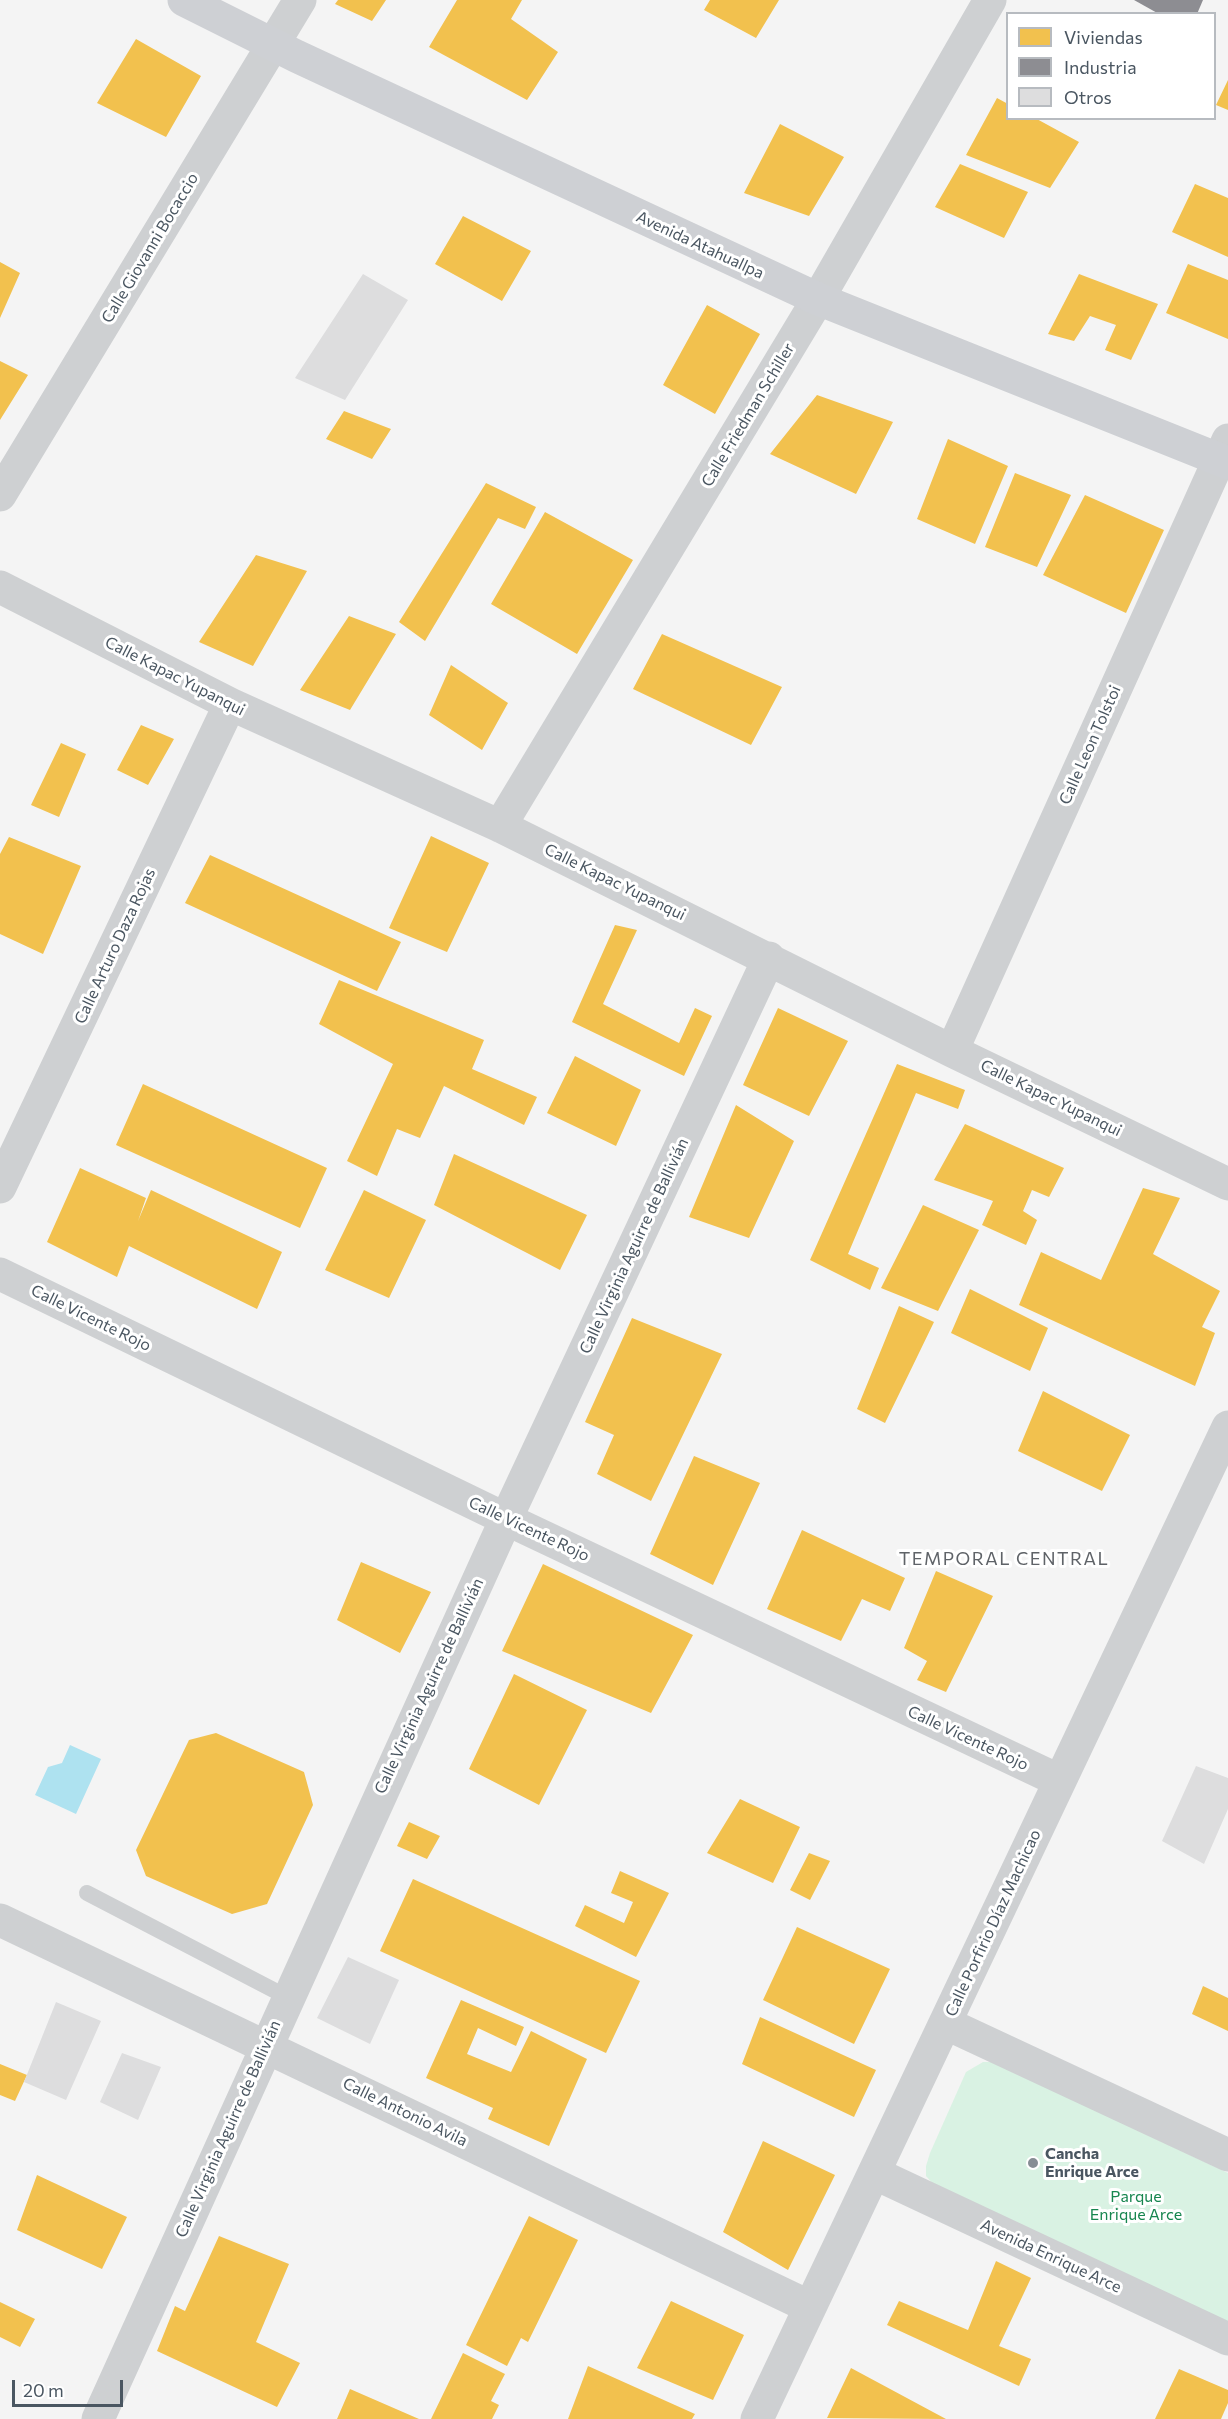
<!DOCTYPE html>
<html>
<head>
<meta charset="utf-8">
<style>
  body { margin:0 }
  #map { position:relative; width:1228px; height:2419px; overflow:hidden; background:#f4f4f4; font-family:Commissioner,sans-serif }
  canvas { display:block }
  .legend { position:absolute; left:1006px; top:12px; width:210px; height:108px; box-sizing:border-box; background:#fff; border:2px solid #b7bbc0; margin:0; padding:8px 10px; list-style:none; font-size:18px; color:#4a5661 }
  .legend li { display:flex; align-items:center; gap:12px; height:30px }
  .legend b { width:30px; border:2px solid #b7bbc0 }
  .scale { position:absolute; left:12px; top:2380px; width:111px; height:27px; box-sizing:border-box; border:3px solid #4a5661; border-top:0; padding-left:8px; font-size:18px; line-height:21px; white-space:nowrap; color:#4a5661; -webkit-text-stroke:4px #fff; paint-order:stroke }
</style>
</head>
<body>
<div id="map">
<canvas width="1228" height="2419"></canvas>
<ul class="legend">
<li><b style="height:16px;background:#f2c14e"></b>Viviendas</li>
<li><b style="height:16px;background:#8d8d92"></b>Industria</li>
<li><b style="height:16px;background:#ddddde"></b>Otros</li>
</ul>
<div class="scale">20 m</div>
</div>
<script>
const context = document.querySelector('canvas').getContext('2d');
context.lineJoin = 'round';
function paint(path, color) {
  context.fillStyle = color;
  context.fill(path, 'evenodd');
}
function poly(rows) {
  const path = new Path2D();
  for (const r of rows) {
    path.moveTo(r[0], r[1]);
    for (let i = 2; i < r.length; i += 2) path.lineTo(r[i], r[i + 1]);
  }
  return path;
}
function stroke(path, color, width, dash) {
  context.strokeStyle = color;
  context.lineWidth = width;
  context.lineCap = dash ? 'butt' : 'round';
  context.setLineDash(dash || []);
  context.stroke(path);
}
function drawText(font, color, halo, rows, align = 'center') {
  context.font = font + ' Commissioner,sans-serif';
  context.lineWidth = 6;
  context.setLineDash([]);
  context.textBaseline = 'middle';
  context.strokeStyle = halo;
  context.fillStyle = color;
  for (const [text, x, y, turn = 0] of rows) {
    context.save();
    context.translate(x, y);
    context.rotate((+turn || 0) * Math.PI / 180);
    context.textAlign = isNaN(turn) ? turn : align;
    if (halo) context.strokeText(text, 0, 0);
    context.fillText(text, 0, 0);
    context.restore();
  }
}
paint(poly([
  [983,2062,993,2062,1228,2173,1228,2326,934,2185,926,2176,926,2166,930,2153,966,2072]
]), '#d9f2e3');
paint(poly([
  [70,1745,101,1759,76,1814,35,1795,48,1767,62,1763]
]), '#aee2f0');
paint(poly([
  [338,0,386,0,372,21,335,4],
  [457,0,522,0,511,19,558,52,527,100,429,47],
  [710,0,779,0,756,38,704,10],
  [136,39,201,76,166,137,97,103],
  [1228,80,1228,110,1216,105],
  [997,98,1008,104,1008,118,1035,118,1079,142,1050,188,966,155],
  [780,124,844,157,809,216,744,193],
  [960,164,1028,192,1004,238,935,207],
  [1195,184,1228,198,1228,257,1172,232],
  [463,216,531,251,502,301,435,264],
  [0,262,20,273,0,318],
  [1188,264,1228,280,1228,339,1166,313],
  [1079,274,1158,304,1131,360,1105,350,1116,325,1090,316,1074,341,1048,334],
  [707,305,760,334,715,414,663,385],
  [0,361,28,375,0,420],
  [817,395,893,422,856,494,770,454],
  [344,411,391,429,372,459,326,439],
  [948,439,1008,466,975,544,917,519],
  [1015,473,1071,495,1037,567,985,547],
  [486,483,536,507,525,529,498,518,425,641,399,622],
  [1085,495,1164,530,1126,613,1043,575],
  [545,512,633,560,577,654,491,604],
  [256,555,307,571,253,666,199,642],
  [349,616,396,634,350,710,300,690],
  [662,634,782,687,751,745,633,689],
  [451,665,508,703,482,750,429,715],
  [141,725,174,739,148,785,117,770],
  [61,743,86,754,59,817,31,805],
  [431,836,489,863,447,952,389,928],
  [9,837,81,866,43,954,0,934,0,854],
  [210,855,401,942,377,991,185,903],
  [615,925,637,930,603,1004,679,1043,695,1008,712,1016,684,1076,572,1022],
  [339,980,484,1040,472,1069,537,1097,524,1125,444,1086,420,1138,397,1129,377,1176,347,1161,393,1064,319,1024],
  [778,1008,848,1041,809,1116,743,1085],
  [575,1056,641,1090,616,1146,547,1113],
  [897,1064,965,1090,958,1109,916,1093,848,1254,879,1268,870,1290,810,1260],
  [143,1084,327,1168,300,1228,116,1145],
  [736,1105,794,1141,749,1238,689,1217],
  [965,1124,1064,1168,1049,1197,1032,1190,1023,1211,1037,1220,1026,1245,982,1225,993,1201,934,1180],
  [454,1154,587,1215,560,1270,434,1205],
  [80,1168,146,1198,138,1221,151,1190,282,1252,257,1309,129,1246,117,1277,47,1242],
  [1143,1188,1180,1198,1153,1254,1220,1291,1202,1327,1215,1333,1195,1386,1019,1305,1041,1252,1101,1280],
  [364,1190,426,1220,389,1298,325,1270],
  [923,1205,979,1230,938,1311,881,1288],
  [970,1289,1048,1328,1030,1371,951,1333],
  [899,1306,934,1322,885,1423,857,1409],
  [632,1318,722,1354,651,1501,597,1474,614,1435,585,1422],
  [1043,1391,1130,1435,1102,1491,1018,1451],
  [694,1456,760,1483,713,1585,650,1554],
  [802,1530,905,1578,890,1611,862,1599,841,1641,767,1609],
  [361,1562,431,1592,400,1653,337,1620],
  [543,1564,693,1635,651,1713,502,1651],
  [936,1571,993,1596,946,1692,917,1680,927,1661,904,1648],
  [514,1674,587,1710,539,1805,469,1769],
  [216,1733,304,1772,313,1805,267,1904,232,1914,146,1876,136,1850,189,1740],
  [740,1799,800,1827,773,1883,707,1853],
  [409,1822,440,1836,427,1859,397,1846],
  [809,1853,830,1861,810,1900,790,1890],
  [620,1871,669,1893,636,1957,575,1926,585,1905,624,1923,633,1902,611,1893],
  [413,1879,640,1981,606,2053,380,1951],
  [797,1927,890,1969,854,2044,763,2000],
  [1203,1986,1228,1998,1228,2031,1192,2014],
  [461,2000,524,2027,516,2046,478,2028,467,2054,511,2072,531,2031,587,2059,549,2146,488,2119,493,2108,426,2078],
  [760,2017,876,2070,854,2117,742,2064],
  [0,2064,27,2075,15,2101,0,2095],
  [763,2141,835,2175,788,2270,723,2232],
  [37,2175,127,2217,102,2269,17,2230],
  [529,2216,578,2240,528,2342,521,2338,507,2366,466,2345],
  [219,2236,289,2264,256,2342,300,2363,277,2407,157,2351,175,2306,185,2311],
  [996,2261,1031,2278,999,2346,1031,2359,1019,2386,887,2325,899,2301,968,2330],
  [671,2301,744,2335,713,2400,637,2368],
  [0,2302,35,2319,20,2347,0,2337],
  [463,2353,505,2374,491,2401,499,2405,492,2419,431,2419],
  [588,2366,695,2414,692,2419,568,2419],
  [851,2368,946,2419,827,2418],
  [1179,2369,1228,2390,1228,2403,1221,2419,1155,2419],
  [350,2389,419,2419,337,2419]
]), '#f2c14e');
paint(poly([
  [1134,0,1203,0,1197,14,1159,14]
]), '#8d8d92');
paint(poly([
  [363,274,408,300,345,400,295,378],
  [1196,1766,1228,1778,1228,1809,1204,1864,1162,1841],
  [348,1957,399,1980,370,2044,317,2018],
  [56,2002,101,2021,66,2100,24,2082],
  [122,2053,161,2067,138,2120,100,2102]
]), '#ddddde');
stroke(poly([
  [87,1893,287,1997]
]), '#ced0d2', 16);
stroke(poly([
  [0,495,300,0],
  [0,587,230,704,500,826,952,1051,1228,1184],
  [500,826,818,299,990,0],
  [952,1051,1228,440],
  [0,1187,230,704],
  [0,1274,506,1519,1060,1781],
  [0,1920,810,2307],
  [945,2023,1228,2155],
  [874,2173,1228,2339],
  [98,2419,506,1519,769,958],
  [757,2419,1228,1427]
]), '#ced0d2', 33);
stroke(poly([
  [184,0,296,56,818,299,1228,463]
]), '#ced0d4', 33);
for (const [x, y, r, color] of [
  [1033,2163,6,"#868d94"]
]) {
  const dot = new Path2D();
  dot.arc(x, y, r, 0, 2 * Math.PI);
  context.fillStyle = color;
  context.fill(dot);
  stroke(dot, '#fff', 2);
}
drawText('16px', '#4a5661', '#fff', [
  ["Avenida Atahuallpa",700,245,25],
  ["Calle Giovanni Bocaccio",150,248,-59],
  ["Calle Friedman Schiller",748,415,-59],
  ["Calle Kapac Yupanqui",175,676,27],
  ["Calle Leon Tolstoi",1090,745,-66],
  ["Calle Kapac Yupanqui",615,882,26],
  ["Calle Arturo Daza Rojas",115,946,-65],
  ["Calle Kapac Yupanqui",1051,1098,26],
  ["Calle Virginia Aguirre de Ballivián",634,1246,-65],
  ["Calle Vicente Rojo",91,1318,26],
  ["Calle Vicente Rojo",529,1529,25],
  ["Calle Virginia Aguirre de Ballivián",429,1686,-65],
  ["Calle Vicente Rojo",968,1738,25],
  ["Calle Porfirio Díaz Machicao",993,1923,-65],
  ["Calle Antonio Avila",405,2112,26],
  ["Calle Virginia Aguirre de Ballivián",228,2129,-66],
  ["Avenida Enrique Arce",1051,2256,25]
]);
drawText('bold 16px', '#4a5661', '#fff', [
  ["Cancha",1045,2154],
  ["Enrique Arce",1045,2172]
], 'left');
drawText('16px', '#17864f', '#fff', [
  ["Parque",1136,2197],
  ["Enrique Arce",1136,2215]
]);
context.letterSpacing = '1.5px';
drawText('18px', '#5f6368', '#fff', [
  ["TEMPORAL CENTRAL",1004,1559]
]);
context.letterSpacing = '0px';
</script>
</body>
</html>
